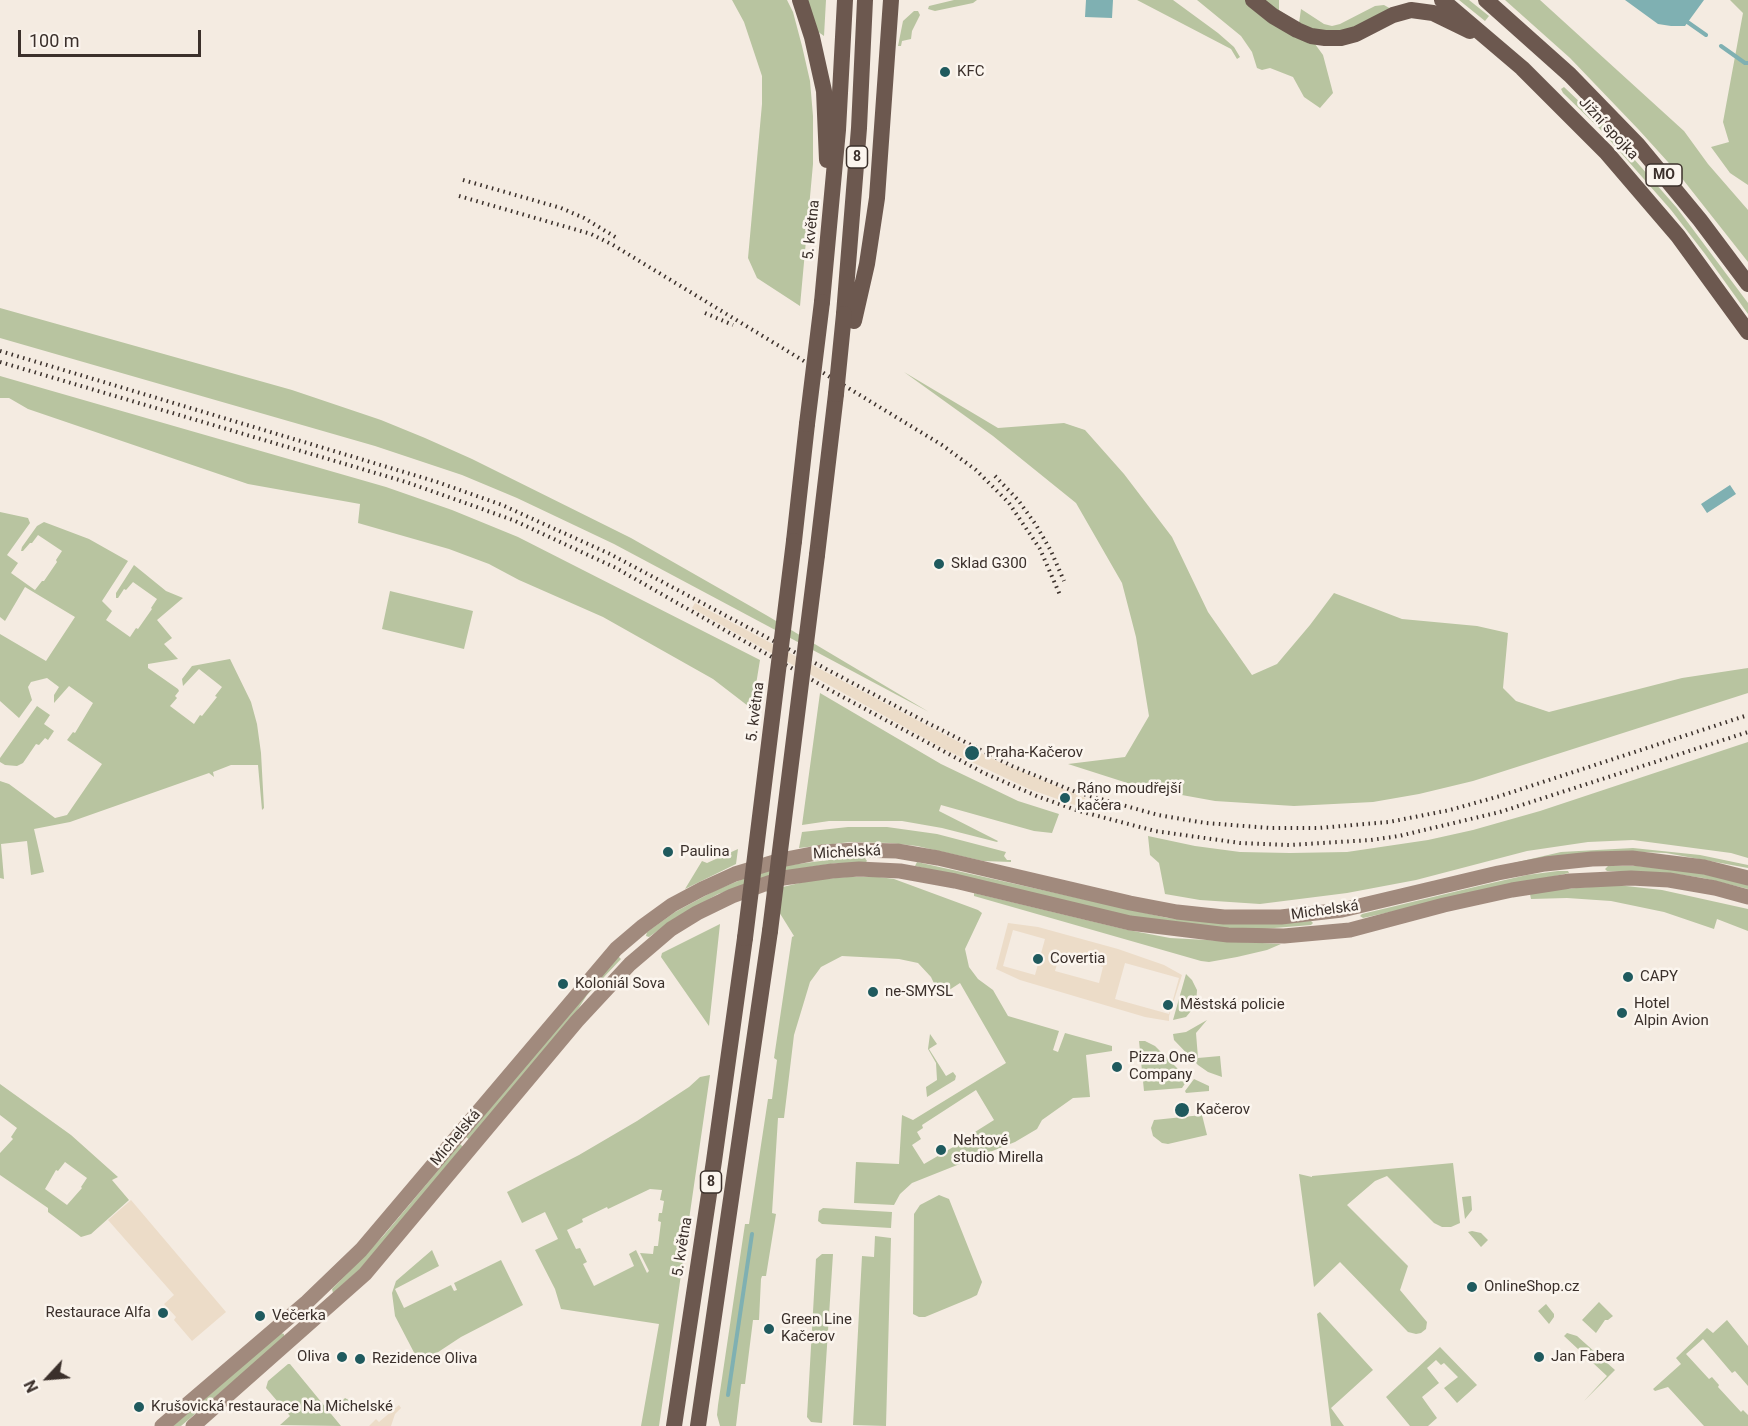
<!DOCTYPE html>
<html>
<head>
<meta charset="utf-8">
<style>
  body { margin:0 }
  #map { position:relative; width:1748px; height:1426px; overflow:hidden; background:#f4ebe1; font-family:Roboto,sans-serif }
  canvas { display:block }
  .north { position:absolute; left:18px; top:1348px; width:60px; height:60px; -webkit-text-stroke:4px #fbf5ee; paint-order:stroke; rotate:244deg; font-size:16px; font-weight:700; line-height:24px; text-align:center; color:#3b302b }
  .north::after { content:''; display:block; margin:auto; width:21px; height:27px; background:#3b302b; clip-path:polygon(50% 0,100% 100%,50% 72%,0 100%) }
  .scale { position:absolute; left:18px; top:30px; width:183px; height:27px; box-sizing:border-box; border:3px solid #3b302b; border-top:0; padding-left:8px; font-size:18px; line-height:21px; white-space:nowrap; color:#3b302b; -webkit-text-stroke:4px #fbf5ee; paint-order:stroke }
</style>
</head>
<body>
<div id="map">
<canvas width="1748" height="1426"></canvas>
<div class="north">N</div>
<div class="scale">100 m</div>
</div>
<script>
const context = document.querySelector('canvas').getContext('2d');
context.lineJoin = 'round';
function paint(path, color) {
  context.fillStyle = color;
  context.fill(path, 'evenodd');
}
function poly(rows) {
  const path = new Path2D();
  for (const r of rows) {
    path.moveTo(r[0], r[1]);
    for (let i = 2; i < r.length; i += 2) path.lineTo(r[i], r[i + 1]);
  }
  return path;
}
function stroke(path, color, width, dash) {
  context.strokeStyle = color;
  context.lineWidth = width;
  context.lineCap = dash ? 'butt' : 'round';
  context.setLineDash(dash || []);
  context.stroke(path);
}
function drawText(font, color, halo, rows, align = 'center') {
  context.font = font + ' Roboto,sans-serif';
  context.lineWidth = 5;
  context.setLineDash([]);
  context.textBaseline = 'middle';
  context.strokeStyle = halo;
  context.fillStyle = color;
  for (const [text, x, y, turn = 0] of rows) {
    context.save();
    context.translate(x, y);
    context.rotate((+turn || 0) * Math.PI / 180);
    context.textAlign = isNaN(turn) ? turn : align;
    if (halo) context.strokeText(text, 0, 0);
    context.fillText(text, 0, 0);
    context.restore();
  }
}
paint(poly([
  [732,0,787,0,793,12,802,46,810,81,813,116,813,164,800,306,757,278,748,258,762,104,762,76,744,22],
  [807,0,826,0,824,36,817,31],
  [954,0,977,0,973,3,935,11,928,9,929,6],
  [1137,0,1173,0,1218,33,1234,47,1240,57,1237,59,1231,49],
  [1197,0,1245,0,1281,29,1315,44,1323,55,1333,93,1320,108,1304,97,1293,77,1270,68,1262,70,1257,68,1252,52,1241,36],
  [1262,0,1279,0,1279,10,1299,23,1301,9,1324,24,1332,26,1340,24,1375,6,1384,5,1391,9,1353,29,1326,33,1305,28,1291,21],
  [1459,0,1469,0,1489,16,1485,21],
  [1505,0,1540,0,1684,131,1708,164,1748,210,1748,262,1677,172,1639,130,1570,58],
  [1730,0,1748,0,1748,185,1730,173,1711,147,1729,142,1723,122,1743,13],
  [914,11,918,11,920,15,912,31,911,39,902,41,901,46,898,46,903,21],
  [1564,87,1605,126,1677,208,1748,303,1748,314,1705,254,1671,210,1600,129,1563,93,1561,89],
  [0,308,292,390,381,420,425,438,472,459,631,538,766,615,929,712,614,544,517,498,462,475,375,446,0,338],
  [904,372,998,428,1064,423,1085,430,1124,474,1172,537,1208,612,1252,675,1277,664,1310,625,1334,593,1402,619,1477,626,1508,633,1503,688,1516,701,1549,712,1682,678,1748,668,1748,693,1473,781,1419,794,1373,802,1294,806,1215,801,1143,788,1068,764,1125,757,1149,716,1136,637,1122,583,1076,503,993,436],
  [0,376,386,487,452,510,518,537,760,660,752,709,713,679,603,617,519,580,489,564,449,549,358,523,360,504,248,484,28,409,9,398,0,398],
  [0,512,28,518,30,523,7,555,18,563,11,573,35,590,42,581,44,581,57,562,56,560,62,551,38,535,32,543,30,543,23,551,21,551,22,547,37,526,44,522,89,539,128,561,102,601,112,611,106,620,130,637,136,628,138,629,152,609,151,608,157,599,133,582,126,590,124,589,118,598,116,598,116,593,134,565,166,591,183,598,157,620,172,638,164,644,178,659,148,664,148,668,178,689,179,691,175,696,177,698,170,706,194,724,200,715,202,716,217,697,215,696,222,687,199,669,183,686,182,679,192,666,230,659,251,702,257,724,261,753,264,808,262,810,258,765,231,765,213,772,214,777,209,773,70,822,34,829,44,872,31,875,27,841,1,844,4,879,0,878,0,781,9,784,55,818,67,815,102,764,67,740,73,732,75,733,93,703,69,686,54,703,54,695,59,687,47,678,31,682,28,687,32,700,19,718,0,701,0,634,46,661,75,617,25,587,5,621,0,617],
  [390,591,473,611,464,649,382,629],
  [820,693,941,764,1018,801,1059,814,1052,833,1034,831,941,805,939,811,998,841,997,842,942,828,902,821,829,821,802,825],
  [37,706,50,715,44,724,54,731,48,740,45,738,39,745,36,744,23,763,17,766,5,765,0,762,0,758],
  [1748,742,1748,858,1731,853,1633,840,1588,842,1527,851,1416,880,1347,893,1260,904,1200,900,1165,894,1159,863,1150,855,1148,836,1195,846,1240,852,1290,853,1347,852,1428,840,1473,830,1540,811],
  [848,827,887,827,937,834,1006,852,1004,856,1007,860,1011,860,1011,862,983,861,917,846,890,843,850,842,799,848,802,832],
  [1633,848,1700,855,1748,865,1748,868,1666,853,1617,851,1509,864,1561,852],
  [738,849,736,864,685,889,702,861,707,863],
  [844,858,865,858,867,861,864,864,837,863,797,869,718,894,677,917,649,937,646,936,647,932,675,912,716,890,743,879,782,866],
  [917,862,1168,918,1262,924,1311,921,1313,923,1311,925,1262,929,1214,928,1134,917,915,866],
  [1608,866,1638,866,1688,871,1748,883,1748,889,1703,878,1675,874,1607,871,1605,869],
  [1558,871,1568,871,1569,873,1363,918,1360,916,1362,914,1483,885,1527,875],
  [847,877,879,877,894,879,978,910,982,913,965,949,969,967,978,979,993,990,1008,1016,1059,1031,1053,1050,1058,1052,1065,1033,1112,1046,1112,1051,1086,1055,1090,1097,1073,1098,1042,1120,1037,1129,1015,1142,912,1183,900,1194,894,1205,854,1203,856,1162,899,1164,902,1115,913,1120,1006,1063,960,983,940,996,931,977,918,963,899,959,842,956,821,967,810,982,794,1035,784,1118,778,1118,772,1213,776,1214,766,1276,762,1276,761,1279,759,1320,753,1320,745,1384,741,1384,736,1426,720,1426,717,1415,718,1405,745,1224,749,1224,768,1099,772,1099,777,1060,774,1058,792,937,794,936,766,891,812,880],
  [976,1090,994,1120,967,1137,967,1139,924,1164,912,1145,921,1139,917,1132,923,1128,922,1125],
  [1617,885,1662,890,1748,909,1748,931,1717,919,1714,929,1664,912,1611,901,1567,898,1531,899,1530,894,1563,889],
  [974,893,1128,930,1170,938,1281,944,1267,950,1237,957,1209,962,1201,961,974,896],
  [720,924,709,1026,661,957,662,953],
  [618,956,621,959,587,995,573,1017,470,1140,466,1137],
  [1186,974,1192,980,1197,990,1196,1005,1186,1017,1173,1020],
  [1207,1020,1196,1033,1198,1058,1220,1056,1222,1077,1208,1072,1198,1065,1174,1040,1173,1034,1186,1032],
  [930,1034,937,1044,929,1049,946,1076,953,1072,956,1076,955,1080,927,1097,926,1087,937,1080,936,1063,928,1049],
  [1139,1041,1145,1041,1155,1046,1188,1079,1182,1088,1144,1091],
  [710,1075,659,1426,641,1426,659,1324,561,1309,555,1289,535,1250,558,1239,545,1212,522,1223,507,1192,579,1155,637,1121,689,1087,700,1077],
  [650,1189,662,1190,660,1200,664,1201,662,1213,659,1213,658,1221,661,1222,658,1246,654,1246,653,1254,640,1253,649,1271,647,1273,636,1250,629,1254,634,1266,594,1286,583,1264,587,1262,580,1248,576,1249,567,1230,583,1222,582,1219,607,1207,608,1209],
  [1194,1079,1209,1086,1209,1091,1186,1093,1185,1091],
  [0,1084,71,1135,118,1177,112,1180,129,1200,91,1234,81,1237,48,1212,48,1208,0,1175,0,1153,13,1139,11,1137,17,1128,0,1115],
  [65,1162,87,1178,81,1187,82,1188,67,1205,45,1189,56,1170,58,1171],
  [1202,1115,1207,1135,1168,1144,1162,1143,1153,1136,1151,1128,1154,1120],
  [460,1144,464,1148,360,1269,333,1293,332,1289,384,1235],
  [1453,1163,1460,1223,1451,1227,1442,1227,1434,1223,1387,1176,1375,1181,1347,1205,1408,1266,1400,1290,1427,1322,1426,1329,1421,1333,1416,1334,1408,1332,1340,1262,1314,1287,1299,1174,1312,1177,1312,1176],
  [939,1195,949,1199,982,1282,977,1295,971,1298,925,1317,919,1317,913,1314,914,1214,920,1205],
  [1471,1196,1472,1210,1465,1219,1462,1197],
  [823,1208,892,1212,891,1228,822,1224,818,1221,819,1211],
  [1472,1231,1481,1233,1488,1240,1481,1247,1468,1232],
  [875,1236,891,1238,886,1426,853,1425,862,1256,874,1257],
  [432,1250,439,1266,395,1289,404,1308,451,1285,454,1291,457,1290,454,1283,501,1260,523,1305,461,1337,420,1364,395,1316,392,1293,396,1281],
  [822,1254,833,1254,822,1423,811,1422,807,1417,816,1259],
  [1599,1302,1613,1316,1608,1320,1605,1320,1596,1333,1582,1320],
  [1546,1304,1554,1314,1554,1317,1549,1324,1538,1311],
  [1320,1312,1373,1370,1331,1408,1344,1426,1331,1426,1317,1314],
  [1727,1320,1748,1346,1748,1386,1735,1371,1732,1373,1703,1339,1686,1354,1709,1379,1712,1377,1719,1385,1718,1387,1741,1412,1743,1410,1748,1415,1748,1426,1704,1426,1668,1387,1655,1391,1653,1389,1681,1364,1676,1358,1707,1328,1713,1333],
  [281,1333,284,1334,284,1338,181,1426,173,1426],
  [1567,1333,1577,1336,1615,1370,1584,1401,1607,1376,1564,1336],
  [1440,1347,1477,1385,1457,1403,1444,1388,1458,1377,1444,1363,1441,1365,1436,1360,1427,1368,1439,1383,1422,1397,1437,1418,1428,1426,1410,1426,1386,1397],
  [288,1364,290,1364,341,1426,280,1425,290,1416,266,1388,268,1381],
  [345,1398,354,1403,357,1413,346,1408,342,1401]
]), '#b8c4a0');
paint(poly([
  [695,603,947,736,999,762,1085,798,1083,808,1029,789,944,749,732,631,692,608],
  [1008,923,1038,927,1118,949,1164,965,1182,975,1169,1016,1169,1021,1145,1017,1020,980,996,969],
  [1013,930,1045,939,1035,975,1003,966],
  [1060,954,1103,967,1099,983,1055,971],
  [1125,963,1179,978,1169,1014,1115,999],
  [131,1200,226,1312,192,1341,174,1320,176,1317,164,1304,174,1295,108,1220],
  [399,1405,401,1408,395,1414,391,1426,369,1426,376,1419,379,1422]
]), '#ecdcc8');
paint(poly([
  [1086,0,1113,0,1112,18,1085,17],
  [1625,0,1704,0,1685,26,1671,26,1658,24],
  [1730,485,1736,494,1707,513,1701,504]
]), '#7fb0b2');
stroke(poly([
  [1686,21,1706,35],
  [1721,46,1745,63,1748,63],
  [728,1395,752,1234]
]), '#7fb0b2', 4);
stroke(poly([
  [162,1426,307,1302,361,1250,616,949,643,926,672,905,702,889,735,874,781,860,822,852,856,850,897,851,938,858,1130,903,1177,912,1224,917,1281,917,1342,910,1498,873,1545,864,1592,859,1632,858,1704,867,1748,878],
  [193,1426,365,1274,577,1021,630,964,671,929,697,913,732,896,762,885,783,878,832,871,859,869,900,871,955,881,1130,923,1228,935,1284,936,1350,930,1444,905,1512,890,1570,881,1631,878,1669,880,1715,888,1748,897]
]), '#a18a7d', 15);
stroke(poly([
  [800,0,812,37,824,91,827,160],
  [1253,0,1273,16,1297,30,1311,36,1325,38,1341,38,1356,34,1393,15,1411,10,1433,13,1470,31],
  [1442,0,1522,68,1606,152,1678,236,1748,332],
  [1486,0,1570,75,1638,145,1700,220,1748,284],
  [822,302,838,130,845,0],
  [844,314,859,128,865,0],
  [854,321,867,264,877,198,891,0],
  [794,541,807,424],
  [817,555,836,394],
  [674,1426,714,1161,745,938],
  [698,1426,770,931]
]), '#6c584f', 16);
stroke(poly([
  [463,180,561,208,584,218,617,238],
  [459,196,591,234,613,245,942,445,976,470,1009,503,1040,549,1060,595],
  [705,313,733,325],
  [0,351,434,481,502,505,610,554,924,721,1012,766,1076,792,1158,815,1206,823,1270,828,1318,828,1389,822,1450,810,1500,796,1748,715],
  [0,362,406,482,513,520,616,568,828,689,984,773,1039,797,1079,811,1155,831,1240,843,1290,845,1371,840,1399,836,1500,812,1748,732],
  [995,476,1018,500,1036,525,1051,551,1064,581]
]), '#3b302b', 4, [1.5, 4.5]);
stroke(poly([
  [836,394,844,314],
  [807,424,822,302],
  [770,931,817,555],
  [745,938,794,541]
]), '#6c584f', 16);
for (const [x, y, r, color] of [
  [945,72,6,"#1f5a5e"],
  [939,564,6,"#1f5a5e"],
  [972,753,8,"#1f5a5e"],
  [1065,798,6,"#1f5a5e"],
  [668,852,6,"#1f5a5e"],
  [1038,959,6,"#1f5a5e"],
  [1628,977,6,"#1f5a5e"],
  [563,984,6,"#1f5a5e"],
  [873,992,6,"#1f5a5e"],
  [1168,1005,6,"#1f5a5e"],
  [1622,1013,6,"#1f5a5e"],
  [1117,1067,6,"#1f5a5e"],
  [1182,1110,8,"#1f5a5e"],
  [941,1150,6,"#1f5a5e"],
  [1472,1287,6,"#1f5a5e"],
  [163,1313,6,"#1f5a5e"],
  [260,1316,6,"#1f5a5e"],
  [769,1329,6,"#1f5a5e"],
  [342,1357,6,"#1f5a5e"],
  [1539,1357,6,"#1f5a5e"],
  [360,1359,6,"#1f5a5e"],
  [139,1407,6,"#1f5a5e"]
]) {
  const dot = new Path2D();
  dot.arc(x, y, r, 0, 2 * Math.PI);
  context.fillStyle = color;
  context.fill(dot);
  stroke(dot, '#fbf5ee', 2);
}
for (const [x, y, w] of [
  [857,157,21],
  [1664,175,36],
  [711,1182,21]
]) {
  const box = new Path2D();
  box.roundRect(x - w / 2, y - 11, w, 22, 4.5);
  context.fillStyle = '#fbf5ee';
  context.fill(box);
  stroke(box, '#3b302b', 1.5);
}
drawText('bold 14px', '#3b302b', null, [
  ["8",857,157],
  ["MO",1664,175],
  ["8",711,1182]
]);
drawText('15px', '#3b302b', '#fbf5ee', [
  ["KFC",957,72],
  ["Sklad G300",951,564],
  ["Praha-Kačerov",986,753],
  ["Ráno moudřejší",1077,789],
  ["kačera",1077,806],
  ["Paulina",680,852],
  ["Covertia",1050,959],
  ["CAPY",1640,977],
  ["Koloniál Sova",575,984],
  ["ne-SMYSL",885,992],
  ["Hotel",1634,1004],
  ["Alpin Avion",1634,1021],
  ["Městská policie",1180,1005],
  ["Pizza One",1129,1058],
  ["Company",1129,1075],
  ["Kačerov",1196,1110],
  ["Nehtové",953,1141],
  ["studio Mirella",953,1158],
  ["OnlineShop.cz",1484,1287],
  ["Restaurace Alfa",151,1313,"right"],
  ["Večerka",272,1316],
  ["Green Line",781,1320],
  ["Kačerov",781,1337],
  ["Oliva",330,1357,"right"],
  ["Jan Fabera",1551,1357],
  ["Rezidence Oliva",372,1359],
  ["Krušovická restaurace Na Michelské",151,1407]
], 'left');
drawText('15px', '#3b302b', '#fbf5ee', [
  ["Jižní spojka",1608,129,47],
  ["5. května",812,230,-84],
  ["5. května",756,712,-83],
  ["Michelská",847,853,-3],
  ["Michelská",1325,911,-8],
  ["Michelská",456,1138,-50],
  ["5. května",683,1247,-81]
]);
</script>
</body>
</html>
